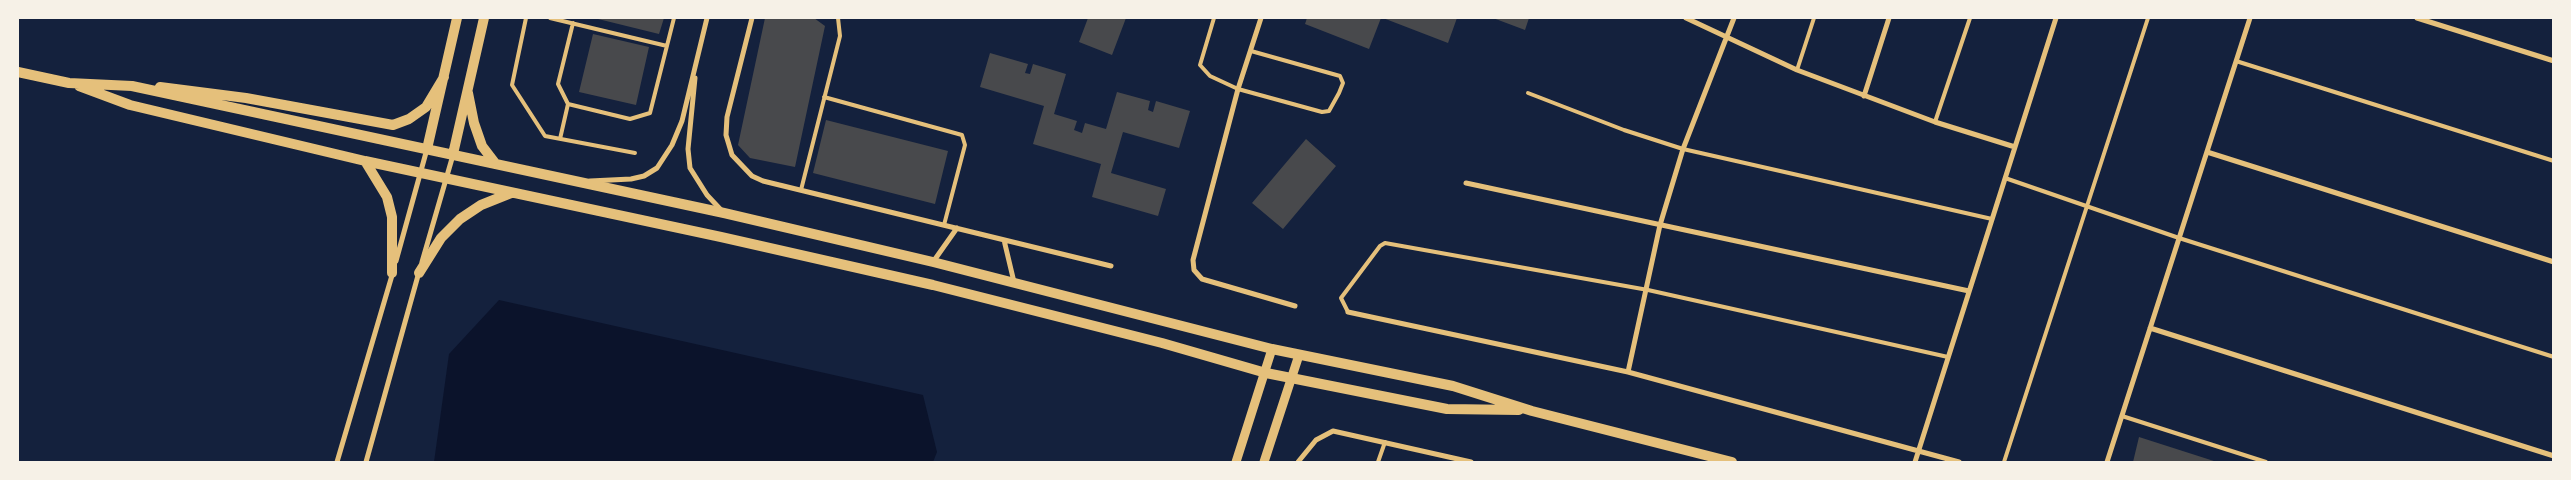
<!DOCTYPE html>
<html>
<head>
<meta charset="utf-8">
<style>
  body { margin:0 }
  #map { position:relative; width:2571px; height:480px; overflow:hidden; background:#14213d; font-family:"Public Sans",sans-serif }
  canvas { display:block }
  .frame { position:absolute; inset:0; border:19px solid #f6f1e7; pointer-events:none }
</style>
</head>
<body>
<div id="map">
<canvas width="2571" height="480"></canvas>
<div class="frame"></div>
</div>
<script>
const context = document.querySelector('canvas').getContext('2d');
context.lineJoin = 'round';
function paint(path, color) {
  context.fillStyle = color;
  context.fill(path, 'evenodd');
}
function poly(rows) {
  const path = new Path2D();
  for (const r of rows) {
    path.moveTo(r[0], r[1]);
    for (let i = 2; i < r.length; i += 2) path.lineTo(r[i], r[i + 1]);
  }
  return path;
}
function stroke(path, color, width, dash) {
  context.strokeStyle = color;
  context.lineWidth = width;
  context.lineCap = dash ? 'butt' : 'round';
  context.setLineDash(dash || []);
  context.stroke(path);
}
paint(poly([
  [499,300,923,395,937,452,933,462,434,462,449,354]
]), '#0b132b');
paint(poly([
  [594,18,664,18,659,34],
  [765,18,814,18,825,26,795,167,750,158,738,145],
  [1088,18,1126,18,1112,55,1079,42],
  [1307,18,1381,18,1369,49,1305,24],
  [1383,18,1457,18,1448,43],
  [1493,18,1529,18,1525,30],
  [593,34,649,47,636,105,579,92],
  [990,53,1028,64,1025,73,1030,74,1033,64,1066,74,1054,114,1077,121,1074,130,1082,133,1085,123,1106,129,1117,92,1150,101,1148,110,1153,112,1156,101,1190,111,1179,148,1123,132,1111,173,1166,189,1158,216,1092,197,1101,164,1033,144,1044,106,980,87],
  [826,120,948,151,935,204,813,173],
  [1306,139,1336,166,1283,229,1252,203],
  [2139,437,2217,462,2133,462]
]), '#48494c');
stroke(poly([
  [526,18,512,85,545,136,635,153],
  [550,18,667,46],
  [1214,18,1200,65,1210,76,1238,89,1322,112,1329,111,1339,93,1343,83,1340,76,1251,51],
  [2236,61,2554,161],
  [1797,70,1814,18],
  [1528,93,1624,130,1683,149,1992,219],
  [824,97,962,135,965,145,944,225],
  [568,104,630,119,650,113,674,18],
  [1935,122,1970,18],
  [560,139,568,104,558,84,573,23],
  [2005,178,2179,238,2554,357],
  [801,190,840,36,838,18],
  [1348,312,1341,298,1380,246,1385,243,1648,290,1948,357],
  [2122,416,2266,462],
  [1378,462,1385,442],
  [2004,462,2148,18]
]), '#e5c07b', 4);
stroke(poly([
  [752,18,727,117,726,135,732,155,752,176,763,181,1111,266],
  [1261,18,1238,89,1193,260,1194,270,1202,279,1295,306],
  [1686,18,1797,70,1935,122,2015,147],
  [2417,18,2554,61],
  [695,78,688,149,690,168,707,195,722,211],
  [1864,96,1889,18],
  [2207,152,2554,262],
  [590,181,631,179,644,176,657,168,672,145,682,121,707,18],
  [1466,183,1969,291],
  [1004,240,1014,282],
  [396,261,427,149],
  [422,262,453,155],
  [933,262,957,228],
  [1348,312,1628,372,1959,462],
  [2150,328,2554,456],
  [1628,372,1660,225,1683,149,1734,18],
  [337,462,393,272],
  [366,462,419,272],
  [1298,462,1316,440,1333,431,1471,462],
  [1915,462,2056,18],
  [2107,462,2250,18]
]), '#e5c07b', 5);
stroke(poly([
  [1236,462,1272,349],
  [1264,462,1299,355]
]), '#e5c07b', 9);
stroke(poly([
  [18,72,69,83,132,86,724,213,933,262,1272,349,1453,386,1532,411,1732,462],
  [79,86,130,105,365,161,721,237,933,285,1162,343,1266,373,1447,409,1519,410],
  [160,87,246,98,393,125,409,119,426,107,444,77],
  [468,93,474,123,482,146,495,163],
  [427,149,457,18],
  [453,154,484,18],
  [365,161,387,197,392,217,392,273],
  [419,273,441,238,460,219,481,205,511,193]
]), '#e5c07b', 10);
</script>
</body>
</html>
